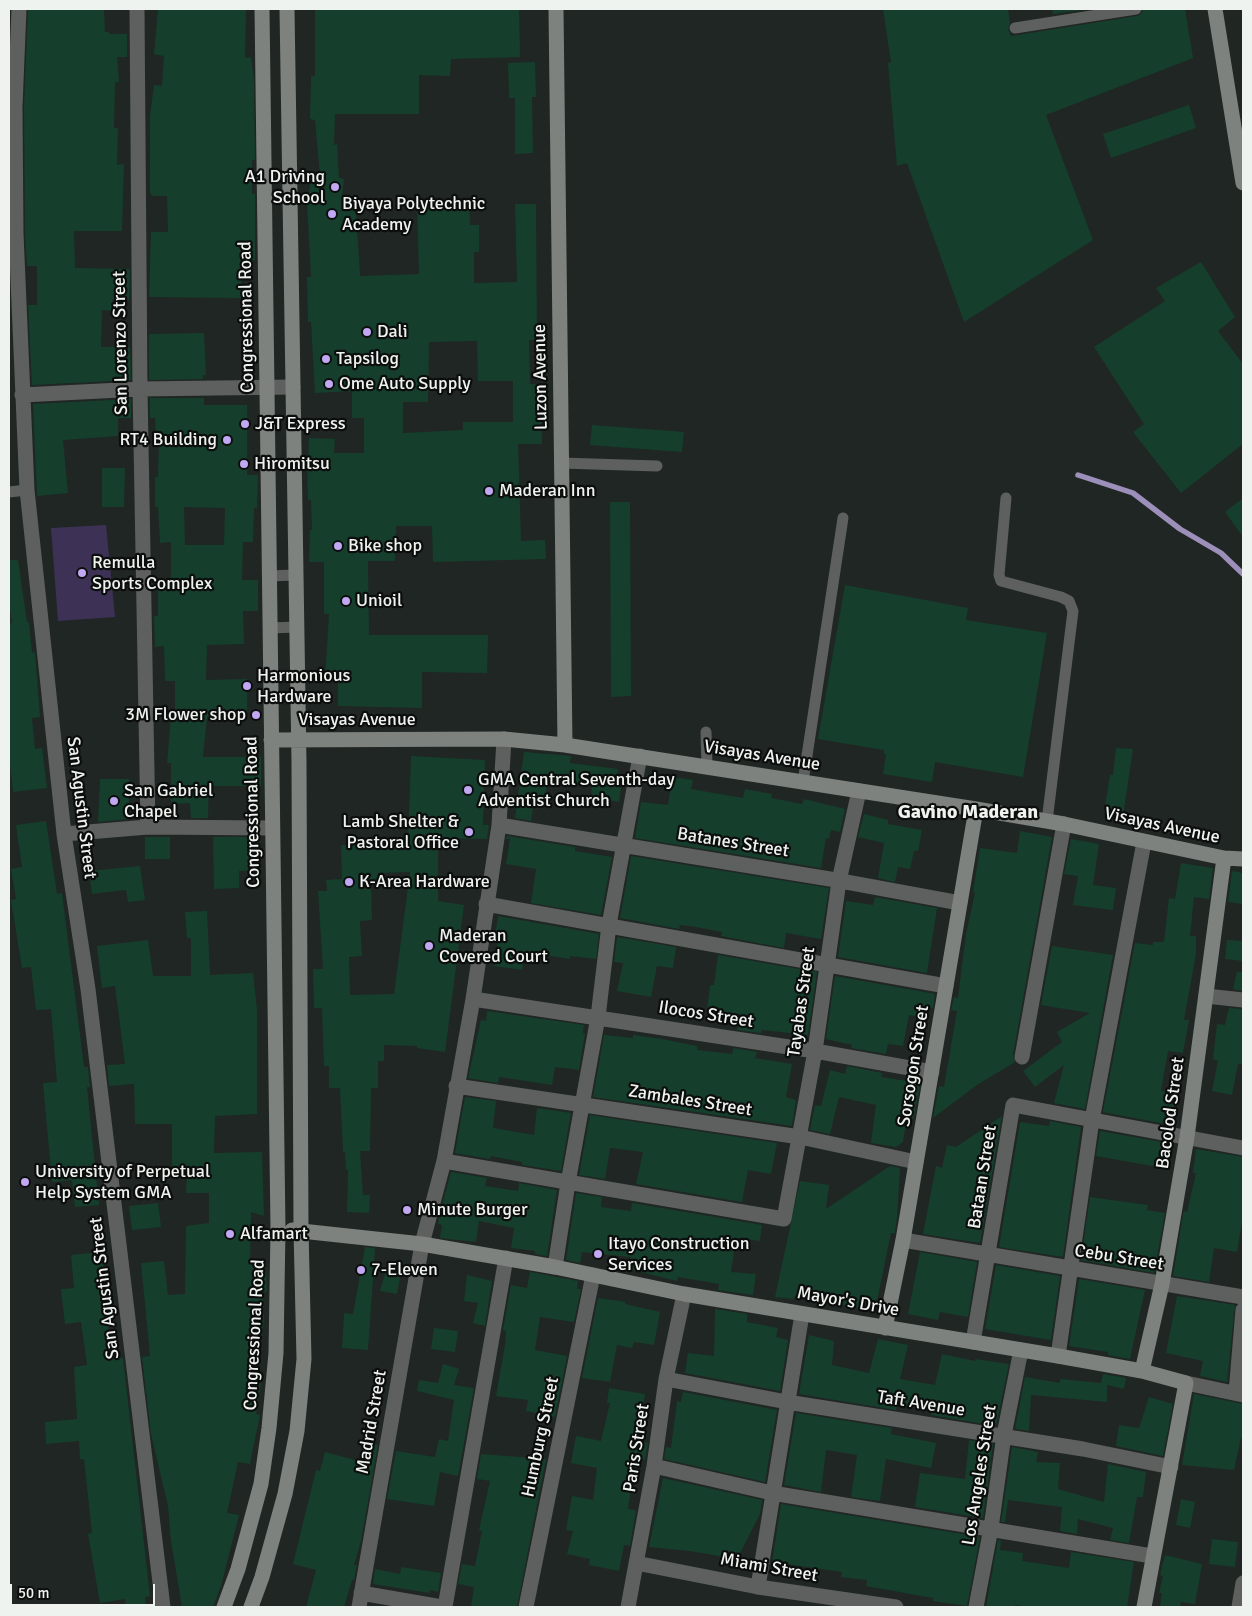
<!DOCTYPE html>
<html>
<head>
<meta charset="utf-8">
<style>
  body { margin:0 }
  #map { position:relative; width:1252px; height:1616px; overflow:hidden; background:#202623; font-family:Signika,sans-serif }
  canvas { display:block }
  .frame { position:absolute; inset:0; border:10px solid #eff3f0; pointer-events:none }
  .scale { position:absolute; left:10px; top:1584px; width:145px; height:22px; box-sizing:border-box; border:2px solid #eff3f0; border-top:0; padding-left:6px; font-size:15px; line-height:18px; white-space:nowrap; color:#eff3f0; -webkit-text-stroke:4px #0c0e0d; paint-order:stroke }
</style>
</head>
<body>
<div id="map">
<canvas width="1252" height="1616"></canvas>
<div class="frame"></div>
<div class="scale">50 m</div>
</div>
<script>
const context = document.querySelector('canvas').getContext('2d');
context.lineJoin = 'round';
function paint(path, color) {
  context.fillStyle = color;
  context.fill(path, 'evenodd');
}
function poly(rows) {
  const path = new Path2D();
  for (const r of rows) {
    path.moveTo(r[0], r[1]);
    for (let i = 2; i < r.length; i += 2) path.lineTo(r[i], r[i + 1]);
  }
  return path;
}
function stroke(path, color, width, dash) {
  context.strokeStyle = color;
  context.lineWidth = width;
  context.lineCap = dash ? 'butt' : 'round';
  context.setLineDash(dash || []);
  context.stroke(path);
}
function drawText(font, color, halo, rows, align = 'center') {
  context.font = font + ' Signika,sans-serif';
  context.lineWidth = 4.5;
  context.setLineDash([]);
  context.textBaseline = 'middle';
  context.strokeStyle = halo;
  context.fillStyle = color;
  for (const [text, x, y, turn = 0] of rows) {
    context.save();
    context.translate(x, y);
    context.rotate((+turn || 0) * Math.PI / 180);
    context.textAlign = isNaN(turn) ? turn : align;
    if (halo) context.strokeText(text, 0, 0);
    context.fillText(text, 0, 0);
    context.restore();
  }
}
paint(poly([
  [106,525,115,617,58,621,51,528]
]), '#3e3156');
stroke(poly([
  [1078,475,1133,493,1180,529,1221,553,1243,574]
]), '#9c8fb9', 5.5);
paint(poly([
  [28,9,104,9,105,32,109,32,109,34,127,34,127,57,117,57,119,82,115,82,114,128,118,128,117,165,124,164,122,231,74,231,75,268,130,269,129,300,112,300,112,311,102,310,101,347,130,347,131,380,32,385,28,305,37,305,37,266,27,266,25,233,24,107],
  [158,9,246,9,245,58,251,57,254,81,255,160,252,160,252,194,255,194,255,260,242,261,241,298,149,297,151,232,168,232,167,196,152,196,150,192,150,116,154,85,162,86,164,56,154,54],
  [315,9,519,9,520,57,451,59,450,76,419,75,419,114,335,114,334,145,337,144,339,178,344,179,342,196,355,195,360,276,419,274,417,206,469,204,470,225,479,225,479,252,474,252,474,283,517,282,515,204,536,204,537,340,529,340,530,384,541,384,542,444,518,444,521,541,545,540,546,559,433,562,432,526,396,526,395,561,368,561,369,635,488,635,487,673,422,672,422,708,338,706,338,680,325,681,329,614,324,614,324,562,309,562,310,530,312,530,311,500,308,500,307,463,308,463,309,438,335,439,334,453,364,453,364,418,352,418,352,391,315,393,311,322,308,322,307,277,311,277,307,202,312,174,320,175,315,120,310,119,311,76,315,76],
  [477,341,478,381,513,381,513,422,463,422,463,430,403,433,403,402,428,402,429,342],
  [883,9,1008,9,1010,23,1008,29,1011,36,1137,16,1141,14,1143,9,1185,9,1193,58,1046,115,1093,240,964,322,907,163,897,166,888,63,891,62],
  [1052,9,1089,9,1053,14],
  [535,62,536,97,532,97,533,153,515,154,515,98,509,98,508,63],
  [1189,105,1196,128,1111,158,1103,134],
  [1201,262,1235,317,1218,331,1243,364,1243,444,1181,493,1133,432,1144,424,1094,347,1165,301,1156,288],
  [204,333,206,375,203,375,203,379,149,380,149,334],
  [150,398,204,398,204,405,247,405,247,475,258,475,257,508,254,508,253,542,243,542,242,580,258,580,258,611,243,611,244,644,207,645,206,680,247,679,247,717,207,717,203,757,261,757,261,786,209,786,208,818,191,818,190,803,171,804,171,763,167,763,171,717,175,717,175,681,165,681,164,646,155,647,154,616,158,616,158,580,171,579,171,542,160,543,158,507,155,507,155,477,158,477,159,439,156,439,155,418,150,418],
  [184,507,225,508,224,545,185,545],
  [131,399,131,418,118,418,118,436,63,440,68,493,37,496,33,404],
  [592,425,684,432,682,452,590,445],
  [102,468,125,468,124,507,102,507],
  [1243,498,1243,537,1225,512],
  [610,502,630,502,631,696,611,697],
  [9,560,18,560,27,622,29,622,32,653,35,652,40,717,32,718,35,749,42,748,47,788,13,792,9,754,9,624,12,623,9,602],
  [845,585,968,608,966,620,1047,633,1023,777,935,762,932,782,883,774,886,754,884,754,884,750,818,739],
  [1116,748,1133,749,1123,816,1104,813,1110,775,1113,775],
  [524,752,571,756,570,763,618,769,616,785,621,788,619,802,591,797,592,785,547,781,545,802,534,800,531,821,515,818],
  [411,756,485,760,483,825,489,825,487,839,438,838,438,901,464,905,445,1052,417,1048,417,1046,384,1045,384,1061,378,1061,378,1088,371,1088,370,1151,360,1151,363,1195,370,1195,369,1213,347,1212,348,1170,346,1170,345,1152,343,1152,340,1088,329,1088,329,1066,324,1066,322,1008,314,1008,313,969,323,969,318,891,327,891,326,880,342,879,341,845,408,842],
  [410,872,394,994,350,995,349,957,362,956,360,921,372,920,371,883,378,883,378,873],
  [672,777,693,780,691,789,743,798,745,789,772,794,771,798,802,804,804,799,845,809,840,832,831,830,829,839,826,838,821,868,635,838,641,802,668,805],
  [100,779,129,779,129,819,98,822],
  [864,814,888,820,888,824,922,830,918,851,914,851,910,869,898,867,895,882,878,878,884,843,858,837],
  [46,821,57,894,62,893,84,1067,88,1067,90,1087,87,1087,99,1205,75,1207,72,1180,52,1182,43,1083,57,1082,51,1009,36,1010,31,967,22,968,11,900,16,899,11,869,22,867,16,825],
  [1020,831,1052,837,1013,1055,1015,1062,977,1085,933,1118,939,1086,944,1087,957,1011,951,1010,954,997,958,998,966,934,975,893,973,892,980,848,1017,853],
  [507,836,575,847,575,851,612,857,601,915,531,903,536,869,506,864,510,839,506,839],
  [145,837,170,837,170,859,145,859],
  [213,837,258,837,258,870,239,871,239,888,214,889],
  [1071,839,1099,844,1093,885,1116,888,1113,910,1073,905,1078,876,1064,874],
  [631,856,829,888,821,939,786,933,784,948,721,936,722,932,696,927,680,925,679,929,620,918],
  [1181,863,1213,868,1209,899,1194,897,1190,936,1196,936,1196,954,1184,1020,1189,1020,1183,1053,1168,1051,1161,1091,1176,1094,1171,1125,1103,1112,1135,943,1153,945,1153,942,1164,942,1169,898,1175,899],
  [140,866,145,900,128,902,126,890,92,894,89,871],
  [1232,871,1243,873,1243,904,1228,902],
  [875,897,937,908,927,973,838,957,846,901,873,905],
  [207,911,210,975,253,973,257,1010,257,1114,215,1116,214,1153,262,1152,264,1216,251,1212,250,1262,266,1261,267,1291,263,1292,264,1318,258,1368,257,1382,261,1383,256,1414,260,1415,250,1464,238,1462,227,1513,239,1515,221,1586,213,1607,182,1607,171,1541,168,1506,151,1434,142,1357,150,1356,141,1263,164,1261,168,1295,185,1294,186,1226,209,1223,209,1193,186,1193,187,1169,172,1169,172,1124,135,1124,134,1084,109,1086,107,1065,125,1064,115,986,102,988,97,946,148,940,153,976,191,976,191,938,187,938,185,912],
  [498,916,599,934,596,959,570,956,570,959,525,952,522,970,494,966,499,936,495,936],
  [617,937,676,947,673,968,657,966,651,997,617,991,623,963,614,962],
  [1227,940,1243,941,1243,961,1225,959],
  [1052,946,1113,955,1085,1109,1054,1103,1064,1065,1035,1087,1023,1071,1062,1042,1057,1032,1090,1013,1041,1005],
  [718,955,817,972,808,1035,762,1030,761,1033,737,1030,741,1014,707,1010,710,985,714,985],
  [1237,972,1243,972,1243,991,1233,989],
  [835,976,935,994,933,1008,928,1007,926,1018,909,1015,903,1046,888,1044,886,1054,851,1048,852,1045,826,1039],
  [1229,1008,1243,1009,1243,1064,1238,1064,1232,1095,1212,1091,1218,1061,1213,1059,1217,1024,1225,1025],
  [487,1011,584,1025,583,1033,585,1034,579,1070,555,1067,552,1085,499,1077,498,1083,468,1078,481,1020,486,1021],
  [604,1035,633,1038,633,1035,662,1039,697,1046,697,1050,732,1054,733,1048,757,1052,755,1058,792,1064,786,1097,796,1100,792,1126,593,1097],
  [847,1066,882,1073,881,1077,920,1083,914,1118,907,1117,903,1142,896,1147,871,1143,876,1105,839,1097,830,1134,810,1130,815,1105,821,1106,830,1070,845,1074],
  [465,1097,496,1101,493,1128,534,1135,537,1108,571,1113,561,1171,522,1165,522,1162,491,1156,490,1159,455,1153],
  [590,1115,777,1143,771,1174,748,1170,742,1202,636,1184,643,1152,610,1148,605,1179,579,1175],
  [1002,1116,980,1243,923,1234,936,1166,942,1168,947,1145,956,1147],
  [1050,1121,1081,1127,1063,1257,999,1247,1020,1122,1049,1126],
  [1100,1131,1167,1143,1163,1168,1096,1156],
  [1196,1149,1243,1157,1243,1216,1237,1252,1214,1248,1209,1282,1173,1276,1183,1215,1184,1211,1187,1212,1196,1173,1193,1173],
  [890,1166,900,1168,897,1217,895,1233,891,1233,875,1311,795,1296,794,1299,775,1297,800,1181,829,1185,826,1209],
  [451,1172,487,1178,485,1186,518,1191,519,1183,557,1190,547,1256,535,1254,535,1251,511,1248,514,1228,479,1221,476,1242,440,1238,442,1225,438,1224,439,1216],
  [576,1193,602,1197,601,1207,631,1211,632,1203,762,1225,760,1241,736,1238,731,1272,756,1274,753,1295,718,1290,719,1284,678,1277,677,1281,628,1269,631,1257,582,1252,580,1263,566,1260],
  [1090,1197,1148,1205,1147,1210,1165,1213,1154,1273,1081,1260],
  [158,1203,161,1227,132,1230,129,1206],
  [365,1247,375,1248,368,1350,342,1348,344,1313,353,1314],
  [101,1252,112,1318,107,1319,113,1358,123,1358,150,1596,145,1597,146,1607,126,1607,125,1599,100,1603,88,1534,92,1533,84,1459,80,1459,79,1441,46,1444,45,1422,77,1419,74,1367,87,1365,81,1322,65,1324,61,1289,74,1288,71,1255],
  [920,1252,977,1262,968,1317,940,1312,938,1320,908,1314],
  [389,1261,403,1263,397,1294,380,1291],
  [996,1265,1060,1276,1051,1340,985,1329],
  [530,1272,578,1281,577,1289,581,1289,574,1322,540,1317,535,1350,567,1356,555,1417,526,1411,528,1400,496,1396,505,1345,506,1331,503,1330,511,1285,527,1288],
  [467,1275,492,1281,485,1326,473,1323,478,1303,464,1301],
  [1079,1279,1145,1290,1130,1359,1108,1355,1108,1352,1069,1346],
  [1177,1296,1235,1305,1227,1382,1200,1376,1203,1361,1166,1353],
  [598,1298,626,1302,625,1304,660,1312,654,1345,634,1342,632,1348,617,1345,610,1382,582,1378],
  [715,1309,747,1314,747,1322,778,1328,776,1337,788,1340,780,1391,685,1373,688,1353,714,1356],
  [434,1328,458,1331,455,1352,431,1349],
  [809,1335,834,1341,832,1365,869,1373,878,1339,908,1345,900,1379,935,1385,942,1354,975,1361,975,1359,1009,1364,996,1426,931,1415,932,1411,897,1405,896,1410,799,1394],
  [443,1364,459,1369,454,1385,474,1388,458,1476,440,1472,434,1506,387,1499,396,1451,435,1457,439,1439,448,1441,454,1400,417,1391,419,1380,438,1383],
  [1103,1374,1126,1378,1124,1389,1107,1385,1107,1402,1031,1395,1029,1431,1015,1429,1025,1377,1060,1383,1060,1379,1101,1383],
  [609,1388,645,1394,642,1415,644,1415,638,1441,648,1443,645,1460,635,1458,628,1509,636,1510,630,1546,624,1545,619,1571,589,1565,590,1559,567,1554,573,1531,566,1530,572,1496,593,1500,597,1468,571,1463,576,1436,601,1441,610,1403,607,1403],
  [683,1392,777,1410,765,1482,664,1459,666,1447,671,1448,677,1401,681,1402],
  [1194,1394,1243,1404,1243,1438,1241,1438,1234,1470,1182,1465],
  [1149,1397,1173,1404,1163,1456,1116,1446,1119,1425,1139,1428],
  [796,1413,892,1428,891,1434,936,1443,931,1468,886,1459,880,1501,851,1497,857,1455,826,1450,821,1492,784,1485],
  [969,1440,993,1444,983,1518,915,1507,920,1473,965,1479],
  [366,1443,378,1445,361,1541,354,1565,357,1565,354,1580,352,1580,344,1607,306,1607,316,1570,293,1564,316,1470,320,1471,325,1452,362,1462],
  [1012,1447,1038,1452,1036,1462,1060,1463,1058,1489,1104,1502,1108,1464,1146,1472,1143,1497,1137,1497,1129,1543,1110,1540,1113,1528,1078,1519,1077,1534,1060,1531,1062,1507,1008,1500,1005,1522,1001,1522],
  [481,1454,546,1459,517,1607,471,1607,474,1587,458,1584,462,1564,475,1566,482,1531,479,1530,490,1481,477,1479],
  [663,1478,762,1500,760,1514,737,1559,689,1551,649,1547],
  [1181,1499,1195,1502,1190,1528,1176,1525],
  [781,1504,980,1537,967,1606,933,1601,933,1598,866,1586,867,1580,841,1577,842,1572,772,1562],
  [1212,1539,1238,1542,1235,1567,1209,1564],
  [998,1540,1001,1541,1000,1550,1023,1553,1022,1561,1069,1568,1071,1552,1134,1562,1127,1607,1030,1607,1015,1605,1015,1607,986,1607],
  [1165,1555,1202,1564,1195,1604,1181,1602,1180,1607,1160,1607,1162,1593,1159,1593,1163,1576,1160,1575],
  [401,1567,441,1573,438,1592,430,1590,430,1593,373,1584,375,1569,400,1574]
]), '#153f2c');
stroke(poly([
  [1015,28,1136,9],
  [561,463,657,466],
  [9,492,27,490],
  [1006,498,999,575,1001,581,1061,597,1069,601,1073,611,1047,821],
  [269,576,296,575],
  [270,628,297,627],
  [706,732,707,767],
  [803,782,843,518]
]), '#5d605e', 11);
stroke(poly([
  [19,9,15,107,16,233,27,490,64,834,88,989,163,1607],
  [137,9,140,389,148,827],
  [22,395,140,389,293,387],
  [499,825,830,879,960,903],
  [64,834,148,827,271,828],
  [486,904,946,986],
  [1206,996,1243,1000],
  [473,999,815,1051,932,1072],
  [1022,1057,1064,824],
  [456,1086,800,1137,916,1162],
  [444,1161,784,1219,815,1051,839,881,859,791],
  [903,1240,1243,1297],
  [555,1267,568,1183,598,1017,609,925,640,756],
  [973,1342,1013,1105,1243,1148],
  [1058,1356,1092,1120,1144,842],
  [666,1379,787,1402,1083,1449,1171,1467],
  [1186,1383,1243,1395],
  [1236,1393,1243,1310],
  [654,1466,772,1493,1152,1556],
  [636,1563,758,1587,896,1607],
  [758,1587,802,1314],
  [361,1593,442,1607],
  [359,1607,422,1244,444,1161,473,999,499,825,504,739],
  [445,1607,506,1258],
  [526,1607,593,1275],
  [628,1607,654,1466,666,1379,684,1294],
  [976,1607,991,1528,1004,1435,1021,1350],
  [1239,1607,1243,1583]
]), '#5d605e', 15);
stroke(poly([
  [556,9,565,745],
  [1215,9,1243,183],
  [271,740,504,739,565,745,976,809,1064,824,1224,858,1243,859],
  [292,1230,422,1244,555,1267,684,1294,1058,1356,1142,1371,1186,1383,1144,1607],
  [885,1328,903,1240,976,809],
  [1142,1371,1162,1284,1187,1137,1224,858],
  [224,1607,238,1569,261,1484,269,1428,276,1353,278,1229,262,9],
  [251,1607,262,1577,285,1494,297,1431,304,1359,301,1230,299,763,287,9]
]), '#7d827f', 15);
for (const [x, y, r, color] of [
  [335,187,5,"#c1a8f3"],
  [332,214,5,"#c1a8f3"],
  [367,332,5,"#c1a8f3"],
  [326,359,5,"#c1a8f3"],
  [329,384,5,"#c1a8f3"],
  [245,424,5,"#c1a8f3"],
  [227,440,5,"#c1a8f3"],
  [244,464,5,"#c1a8f3"],
  [489,491,5,"#c1a8f3"],
  [338,546,5,"#c1a8f3"],
  [82,573,5,"#c1a8f3"],
  [346,601,5,"#c1a8f3"],
  [247,686,5,"#c1a8f3"],
  [256,715,5,"#c1a8f3"],
  [468,790,5,"#c1a8f3"],
  [114,801,5,"#c1a8f3"],
  [469,832,5,"#c1a8f3"],
  [349,882,5,"#c1a8f3"],
  [429,946,5,"#c1a8f3"],
  [25,1182,5,"#c1a8f3"],
  [407,1210,5,"#c1a8f3"],
  [230,1234,5,"#c1a8f3"],
  [598,1254,5,"#c1a8f3"],
  [361,1270,5,"#c1a8f3"]
]) {
  const dot = new Path2D();
  dot.arc(x, y, r, 0, 2 * Math.PI);
  context.fillStyle = color;
  context.fill(dot);
  stroke(dot, '#0c0e0d', 2);
}
drawText('18px', '#eff3f0', '#0c0e0d', [
  ["A1 Driving",325,177,"right"],
  ["School",325,198,"right"],
  ["Biyaya Polytechnic",342,204],
  ["Academy",342,225],
  ["Dali",377,332],
  ["Tapsilog",336,359],
  ["Ome Auto Supply",339,384],
  ["J&T Express",255,424],
  ["RT4 Building",217,440,"right"],
  ["Hiromitsu",254,464],
  ["Maderan Inn",499,491],
  ["Bike shop",348,546],
  ["Remulla",92,563],
  ["Sports Complex",92,584],
  ["Unioil",356,601],
  ["Harmonious",257,676],
  ["Hardware",257,697],
  ["3M Flower shop",246,715,"right"],
  ["GMA Central Seventh-day",478,780],
  ["Adventist Church",478,801],
  ["San Gabriel",124,791],
  ["Chapel",124,812],
  ["Lamb Shelter &",459,822,"right"],
  ["Pastoral Office",459,843,"right"],
  ["K-Area Hardware",359,882],
  ["Maderan",439,936],
  ["Covered Court",439,957],
  ["University of Perpetual",35,1172],
  ["Help System GMA",35,1193],
  ["Minute Burger",417,1210],
  ["Alfamart",240,1234],
  ["Itayo Construction",608,1244],
  ["Services",608,1265],
  ["7-Eleven",371,1270]
], 'left');
drawText('18px', '#eff3f0', '#0c0e0d', [
  ["Congressional Road",247,317,-91],
  ["San Lorenzo Street",121,343,-91],
  ["Luzon Avenue",541,377,-91],
  ["Visayas Avenue",357,720],
  ["Visayas Avenue",762,756,9],
  ["San Agustin Street",81,808,83],
  ["Congressional Road",253,812,-91],
  ["Visayas Avenue",1162,826,12],
  ["Batanes Street",733,843,9],
  ["Tayabas Street",802,1002,-82],
  ["Ilocos Street",706,1015,9],
  ["Sorsogon Street",914,1066,-81],
  ["Zambales Street",690,1101,9],
  ["Bacolod Street",1171,1113,-82],
  ["Bataan Street",983,1177,-81],
  ["Cebu Street",1119,1258,9],
  ["San Agustin Street",105,1288,-97],
  ["Mayor's Drive",848,1302,10],
  ["Congressional Road",255,1335,-87],
  ["Taft Avenue",921,1404,9],
  ["Madrid Street",372,1422,-80],
  ["Humburg Street",541,1437,-78],
  ["Paris Street",637,1448,-81],
  ["Los Angeles Street",980,1475,-81],
  ["Miami Street",769,1568,10]
]);
drawText('bold 20px', '#eff3f0', '#0c0e0d', [
  ["Gavino Maderan",968,813]
]);
</script>
</body>
</html>
